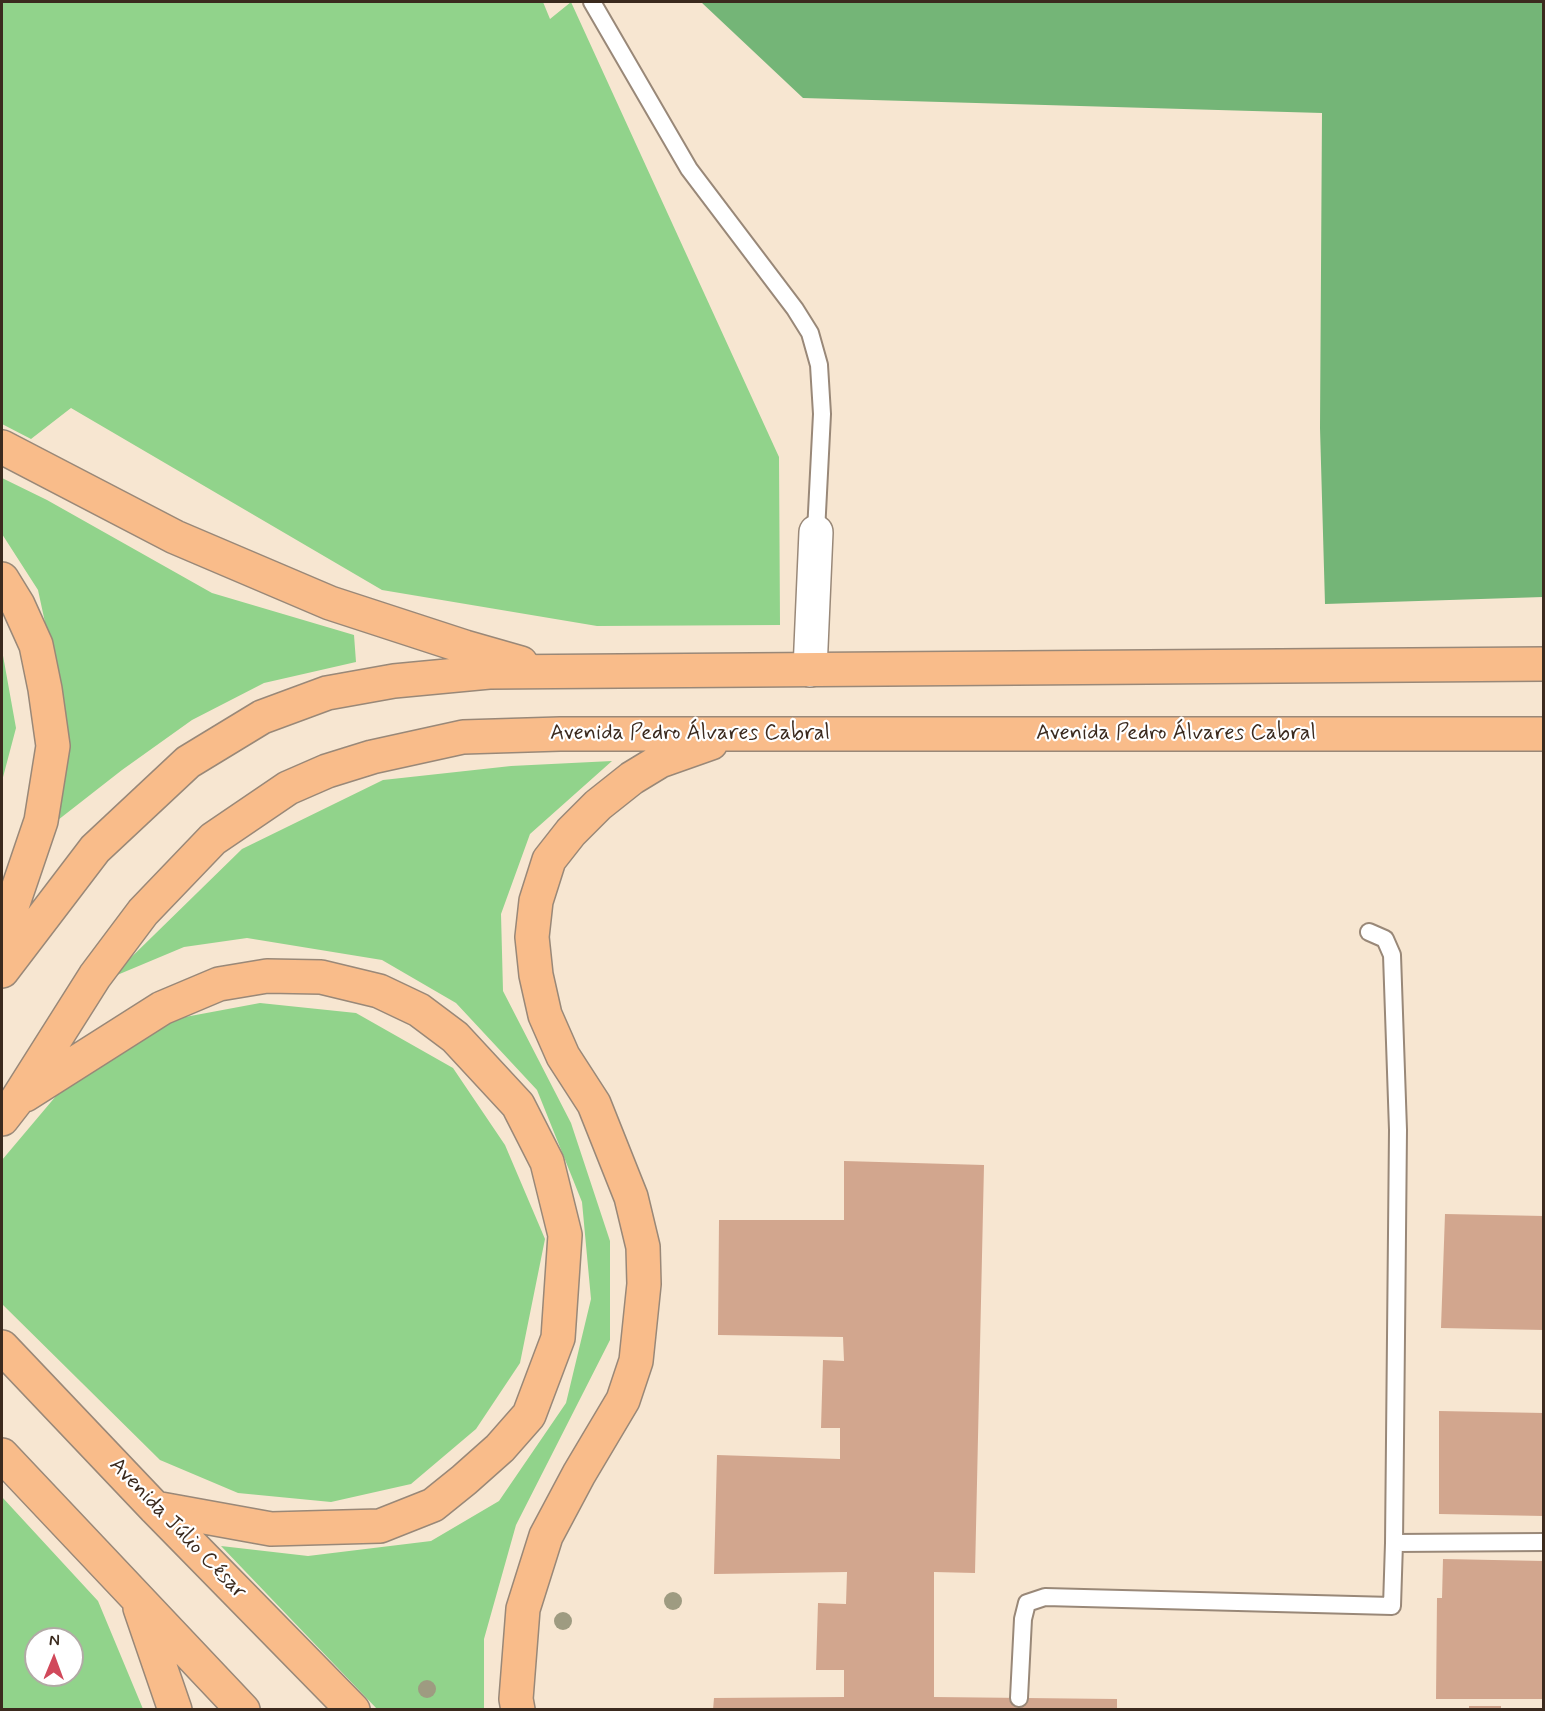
<!DOCTYPE html>
<html>
<head>
<meta charset="utf-8">
<style>
  body { margin:0 }
  #map { position:relative; width:1545px; height:1711px; overflow:hidden; background:#f7e6d1; font-family:Mynerve,sans-serif }
  canvas { display:block }
  .frame { position:absolute; inset:0; border:3px solid #3b2a1e; pointer-events:none }
  .north { position:absolute; left:24px; top:1627px; width:60px; height:60px; box-sizing:border-box; background:#fff; border:2px solid #b1aaa5; border-radius:50%; rotate:1deg; font-size:16px; font-weight:700; line-height:24px; text-align:center; color:#3b2a1e }
  .north::after { content:''; display:block; margin:auto; width:21px; height:27px; background:#d1495b; clip-path:polygon(50% 0,100% 100%,50% 72%,0 100%) }
</style>
</head>
<body>
<div id="map">
<canvas width="1545" height="1711"></canvas>
<div class="frame"></div>
<div class="north">N</div>
</div>
<script>
const context = document.querySelector('canvas').getContext('2d');
context.lineJoin = 'round';
function paint(path, color) {
  context.fillStyle = color;
  context.fill(path, 'evenodd');
}
function poly(rows) {
  const path = new Path2D();
  for (const r of rows) {
    path.moveTo(r[0], r[1]);
    for (let i = 2; i < r.length; i += 2) path.lineTo(r[i], r[i + 1]);
  }
  return path;
}
function stroke(path, color, width, dash) {
  context.strokeStyle = color;
  context.lineWidth = width;
  context.lineCap = dash ? 'butt' : 'round';
  context.setLineDash(dash || []);
  context.stroke(path);
}
function drawText(font, color, halo, rows, align = 'center') {
  context.font = font + ' Mynerve,sans-serif';
  context.lineWidth = 4.5;
  context.setLineDash([]);
  context.textBaseline = 'middle';
  context.strokeStyle = halo;
  context.fillStyle = color;
  for (const [text, x, y, turn = 0] of rows) {
    context.save();
    context.translate(x, y);
    context.rotate((+turn || 0) * Math.PI / 180);
    context.textAlign = isNaN(turn) ? turn : align;
    if (halo) context.strokeText(text, 0, 0);
    context.fillText(text, 0, 0);
    context.restore();
  }
}
paint(poly([
  [2,2,543,2,550,19,571,2,779,457,780,625,597,626,382,590,71,408,31,439,2,424],
  [2,478,47,500,212,593,354,635,356,662,264,683,192,720,122,770,58,820,67,724,38,590,2,534],
  [2,650,16,728,2,781],
  [612,761,530,834,501,914,503,991,571,1123,610,1241,610,1340,516,1525,484,1639,484,1709,377,1709,221,1546,308,1556,431,1541,499,1501,566,1403,591,1299,582,1202,537,1090,456,1003,382,960,247,938,184,947,110,978,242,849,383,780,511,766],
  [260,1003,356,1013,453,1068,505,1145,545,1239,520,1363,476,1429,411,1484,331,1502,238,1493,160,1460,2,1304,2,1160,56,1096,169,1020],
  [2,1497,98,1601,143,1709,2,1709],
  [36,1639,72,1639,72,1675,36,1675]
]), '#91d38b');
paint(poly([
  [701,2,1543,2,1543,597,1325,604,1320,428,1322,113,803,98]
]), '#74b577');
paint(poly([
  [844,1161,984,1165,975,1573,934,1572,934,1697,1117,1699,1117,1710,713,1710,714,1698,844,1697,844,1670,816,1670,818,1603,846,1604,847,1572,714,1574,717,1455,840,1459,840,1428,821,1428,823,1360,844,1361,843,1337,718,1335,719,1220,844,1220],
  [1445,1214,1544,1216,1544,1330,1441,1328],
  [1439,1411,1544,1413,1544,1516,1439,1514],
  [1443,1559,1544,1561,1544,1699,1436,1699,1437,1598,1442,1598],
  [1469,1706,1501,1706,1501,1710,1469,1710]
]), '#d2a68e');
const service = poly([
  [592,2,689,169,795,309,810,333,819,365,822,414,816,532],
  [1369,932,1385,939,1392,955,1398,1130,1394,1543,1544,1542],
  [1019,1698,1023,1619,1027,1603,1045,1597,1392,1606,1394,1543]
]);
const minor = poly([
  [810,670,816,532]
]);
const primary = poly([
  [2,447,175,537,330,603,465,647,521,663],
  [2,579,18,605,36,645,45,689,53,746,41,821,2,936],
  [2,971,95,849,188,762,262,717,327,693,394,681,489,672,1544,664],
  [25,1095,162,1008,219,984,267,976,321,977,379,991,419,1010,455,1037,518,1105,547,1162,565,1235,558,1338,529,1415,500,1448,464,1480,433,1505,380,1526,271,1529,155,1508],
  [2,1119,16,1101,95,976,143,912,213,839,288,788,327,771,372,757,463,737,560,734,1544,734],
  [2,1347,155,1508,353,1710],
  [2,1455,243,1710],
  [140,1608,175,1710],
  [518,1710,516,1699,523,1609,546,1536,579,1474,623,1400,636,1361,644,1284,643,1247,631,1197,594,1104,563,1056,545,1015,536,975,532,937,536,901,549,860,571,832,598,805,632,778,660,761,711,743]
]);
stroke(service, '#998878', 20);
stroke(minor, '#998878', 36);
stroke(primary, '#998878', 36);
stroke(service, '#fff', 16);
stroke(minor, '#fff', 33);
stroke(primary, '#f9bc8a', 33);
context.fillStyle = '#9e9b81';
for (const [x, y] of [
  [673,1601],
  [563,1621],
  [427,1689]
]) {
  context.beginPath();
  context.arc(x, y, 9, 0, 2 * Math.PI);
  context.fill();
}
drawText('22px', '#3b2a1e', '#fff', [
  ["Avenida Pedro Álvares Cabral",690,734],
  ["Avenida Pedro Álvares Cabral",1176,734],
  ["Avenida Júlio César",177,1529,46]
]);
</script>
</body>
</html>
